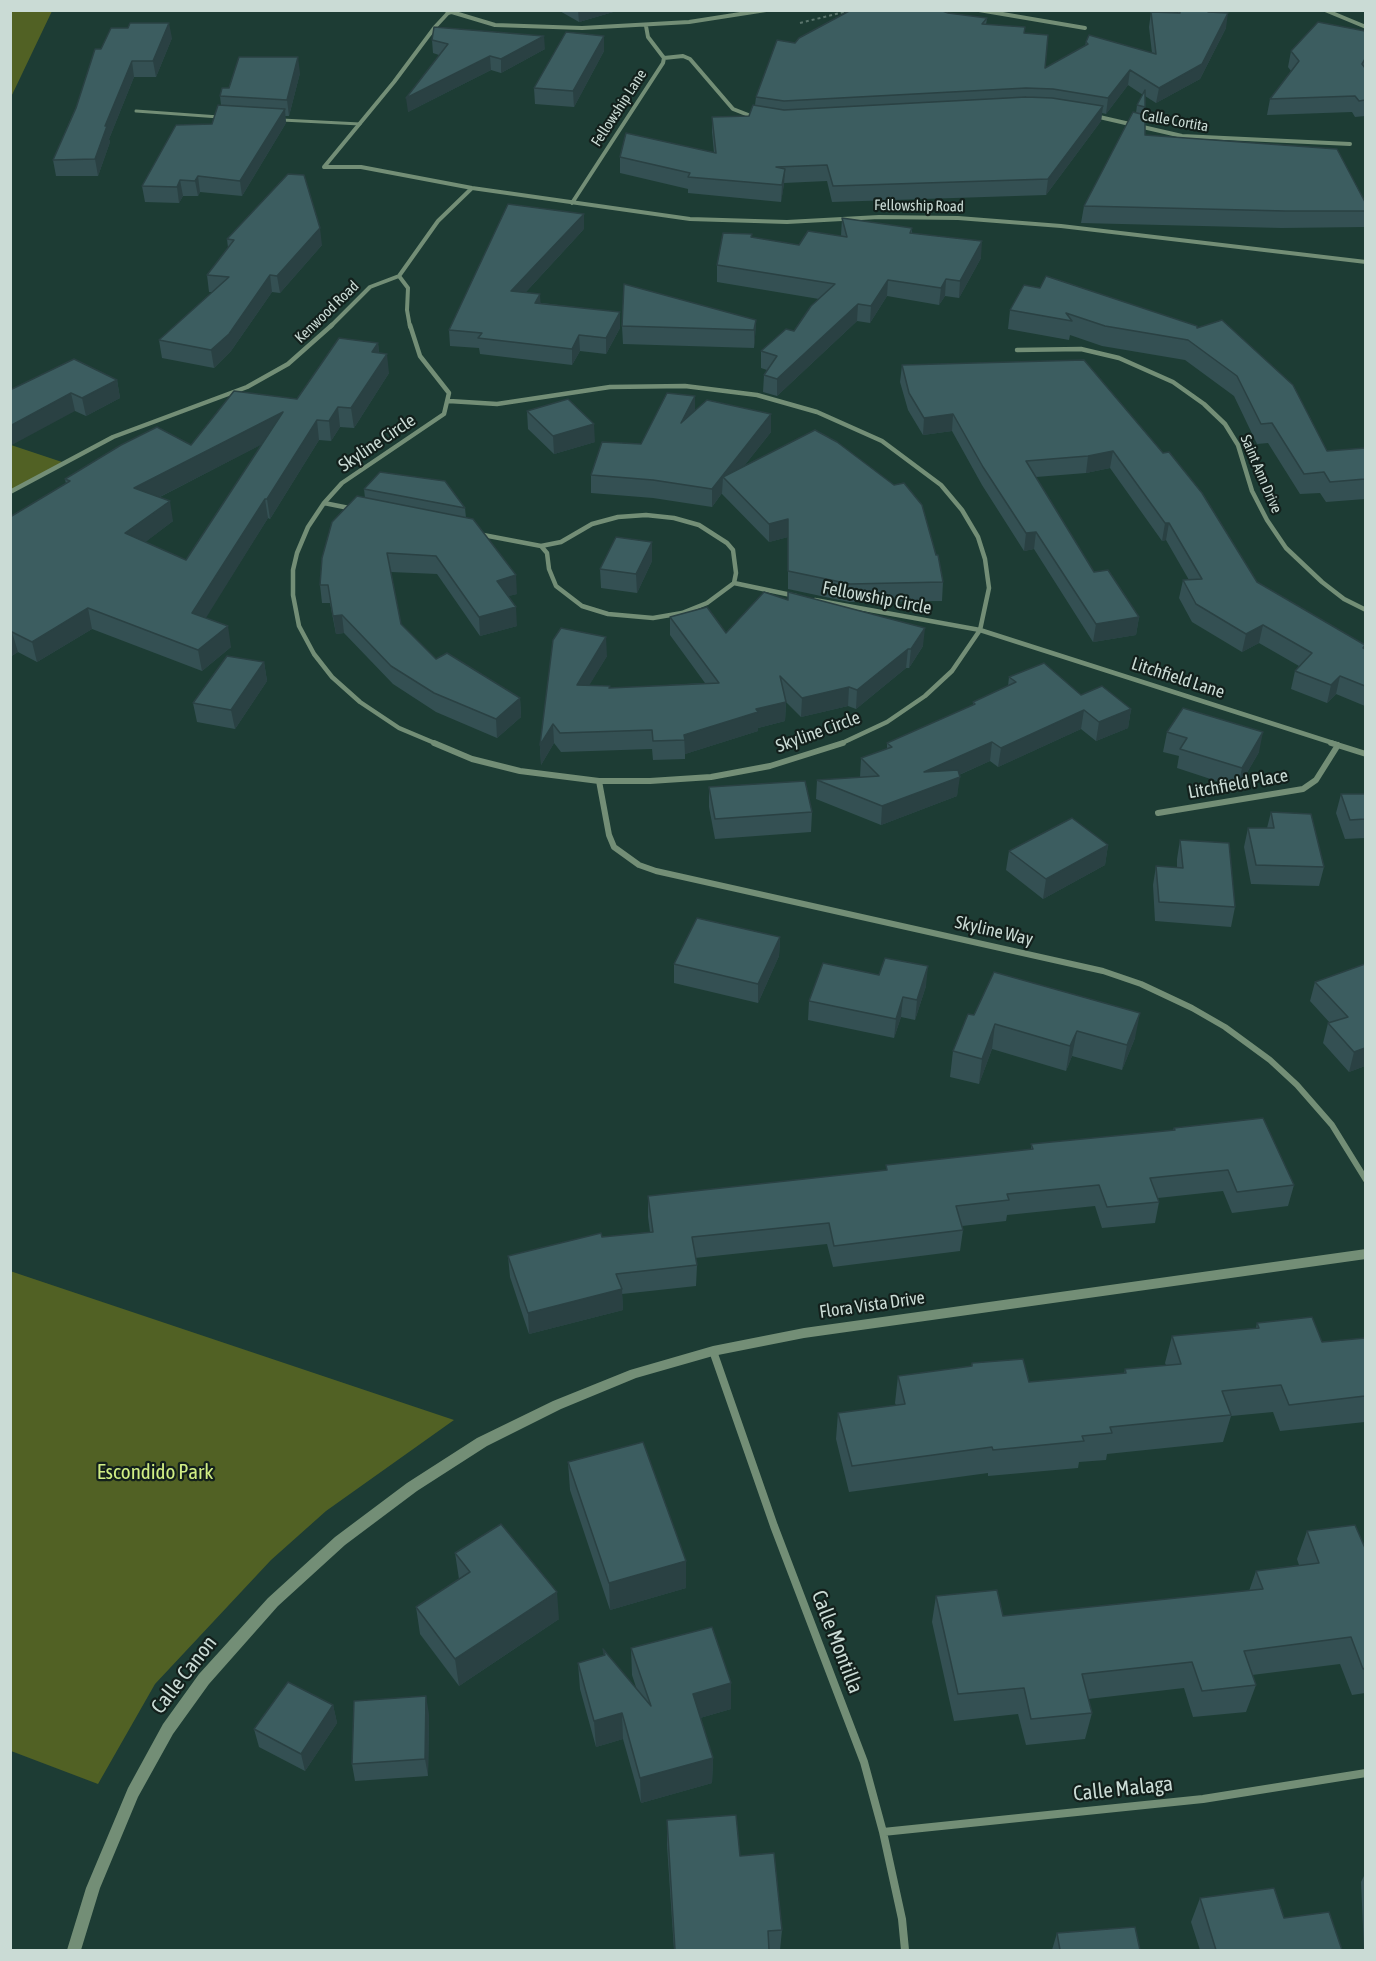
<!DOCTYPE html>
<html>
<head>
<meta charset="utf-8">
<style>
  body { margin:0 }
  #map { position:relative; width:1376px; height:1961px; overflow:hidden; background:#1d3c34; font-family:"Asap Condensed",sans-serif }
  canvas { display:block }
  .frame { position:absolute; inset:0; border:12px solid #cadbd5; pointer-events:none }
</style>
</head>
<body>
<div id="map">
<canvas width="1376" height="1961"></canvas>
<div class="frame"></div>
</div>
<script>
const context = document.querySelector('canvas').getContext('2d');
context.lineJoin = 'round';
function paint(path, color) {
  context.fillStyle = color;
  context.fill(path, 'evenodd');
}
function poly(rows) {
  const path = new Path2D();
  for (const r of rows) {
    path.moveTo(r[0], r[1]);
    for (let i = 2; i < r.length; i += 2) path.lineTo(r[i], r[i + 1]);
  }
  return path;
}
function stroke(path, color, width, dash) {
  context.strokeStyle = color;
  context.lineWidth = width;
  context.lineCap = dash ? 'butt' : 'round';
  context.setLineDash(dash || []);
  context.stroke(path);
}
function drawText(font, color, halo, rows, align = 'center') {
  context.font = font + ' "Asap Condensed",sans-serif';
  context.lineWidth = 4.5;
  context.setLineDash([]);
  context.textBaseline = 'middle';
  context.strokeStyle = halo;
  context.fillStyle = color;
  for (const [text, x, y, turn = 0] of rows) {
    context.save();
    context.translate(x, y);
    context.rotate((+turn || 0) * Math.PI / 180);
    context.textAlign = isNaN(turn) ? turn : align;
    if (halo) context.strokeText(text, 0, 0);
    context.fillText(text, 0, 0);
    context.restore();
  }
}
paint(poly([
  [11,10,52,11,11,97,10,11],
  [11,445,65,463,11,492],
  [10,1271,454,1420,326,1511,271,1560,155,1684,98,1784,11,1751]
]), '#516124');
stroke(poly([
  [800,23,852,10]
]), '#5a746c', 2, [3, 3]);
stroke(poly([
  [136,111,219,117],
  [282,120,360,124]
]), '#738e76', 3);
stroke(poly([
  [445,10,495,25,582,28,689,22,766,10],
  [979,10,1085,28],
  [1325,10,1366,27],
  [664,58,683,56,690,59,733,109,756,118],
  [1095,116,1182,136,1350,144],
  [324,167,361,167,472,188,690,219,787,222,879,217,958,218,1061,226,1366,262],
  [324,167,394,82,435,27,448,13,457,10],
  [572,203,663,63,664,58,648,37,646,26],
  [399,276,408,288,407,310,410,327],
  [330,327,370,287,399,276,438,221,472,188]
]), '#738e76', 4);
stroke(poly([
  [410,325,420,356,449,393,444,414,342,483,324,503,308,527,297,553,293,570,293,595,299,626,314,654,332,677,360,702,399,728,437,744],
  [1017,350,1081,349,1119,358,1173,382,1204,404,1225,424,1238,445,1252,491,1267,520,1286,548,1322,582,1344,599,1366,610],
  [449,401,497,404,610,387,685,386,757,395,817,412,882,441,941,485,962,510,978,537,985,559,989,588,980,630,952,671,925,696,887,722,840,744],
  [10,492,113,437,247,387,288,364,332,325],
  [324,503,354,509],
  [478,534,541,546,547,553,549,569,556,586,582,606,608,614,653,618,682,613,707,603,734,583,796,596],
  [541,546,561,542,592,524,618,517,646,515,674,518,699,525,727,543,733,550,736,573,734,583],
  [815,600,980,630,1336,744]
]), '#738e76', 4.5);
stroke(poly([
  [434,743,472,759,520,771,599,781,650,781,711,777,770,766,843,743],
  [1331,743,1366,754],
  [599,781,609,835,614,847,639,865,656,871,1103,971,1141,984,1192,1008,1225,1027,1270,1060,1297,1085,1332,1125,1366,1180],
  [1158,813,1303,789,1316,780,1338,745]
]), '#738e76', 6);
stroke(poly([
  [713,1351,774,1526,864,1762,883,1832,902,1919,905,1950],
  [883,1832,1203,1799,1366,1773]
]), '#738e76', 8);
paint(poly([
  [1366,1249,1366,1259,804,1338,713,1356,636,1378,561,1409,487,1446,417,1491,345,1545,278,1606,209,1684,173,1734,138,1797,100,1888,81,1950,67,1950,86,1888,128,1788,163,1724,199,1674,268,1598,335,1537,407,1483,477,1438,553,1401,630,1370,713,1346,804,1328,1366,1249]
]), '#738e76');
paint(poly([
  [558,10,620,10,579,22],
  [1178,10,1208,10,1208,12,1226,28,1200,79,1156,103,1145,96,1144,115,1145,135,1365,202,1365,227,1282,228,1081,223,1084,206,1136,113,1137,105,1143,95,1128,85,1106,114,1102,113,1101,121,1046,195,832,202,827,181,784,183,781,202,688,193,688,189,620,173,620,157,714,153,712,132,712,117,749,116,755,105,756,97,795,43,948,13,987,18,986,25,1024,33,1045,68,1085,46,1086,42,1152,53,1149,27,1151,12,1178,13],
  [1365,31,1365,116,1355,117,1352,112,1267,115,1270,99,1291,71,1288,67,1291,51],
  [604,36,604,51,574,107,535,104,534,88],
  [172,38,156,77,134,77,109,139,110,142,98,176,56,176,53,160,101,49],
  [432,40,545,49,501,73,491,70,408,112,439,55,433,53],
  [300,73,289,116,285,116,286,123,242,196,200,192,198,196,183,196,179,203,145,202,142,186,212,124,221,105,220,96,229,88],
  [842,218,912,228,912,233,981,258,959,298,945,296,939,305,887,296,870,323,857,321,777,396,763,392,764,375,767,370,761,368,761,351,794,331,819,299,717,282,717,265,799,245,841,236],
  [584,229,525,293,541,303,620,312,620,328,606,354,580,351,572,365,480,354,479,348,450,346,449,330],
  [227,239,322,245,280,293,272,292,231,351,214,368,162,358,159,340,212,292,209,292,207,275,228,248],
  [1024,285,1197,328,1327,451,1365,448,1365,499,1326,502,1320,493,1300,494,1268,443,1257,444,1234,396,1185,360,1102,346,1070,335,1069,340,1008,329,1010,310],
  [756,320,755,337,754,348,623,344,622,326],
  [378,343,379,353,389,373,354,428,340,427,331,441,319,440,270,519,268,518,205,618,231,647,202,671,92,629,37,662,18,652,10,657,10,517,66,484,65,479,191,445,297,399],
  [262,444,186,560,145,542,173,521,160,497],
  [1084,360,1257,582,1365,645,1364,649,1365,649,1365,706,1336,694,1327,703,1291,689,1295,671,1299,666,1259,643,1242,652,1192,622,1179,598,1183,580,1189,580,1166,540,1162,541,1110,468,1086,473,1036,477,1094,572,1139,617,1136,635,1093,642,1034,549,1024,551,982,485,952,431,923,435,908,410,900,382,902,365],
  [117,380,120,398,86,416,75,411,10,390],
  [527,411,595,442,554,454,528,429],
  [695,411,771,432,744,466,943,582,942,601,849,602,788,589,788,537,769,542,722,494,722,493,712,507,653,498,591,493,591,475],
  [364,489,465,508,466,518,517,594,508,596,517,626,480,636,437,574,391,572,401,624,436,659,520,698,521,717,497,738,436,712,393,684,344,633,336,634,330,603,322,603,320,585,365,498],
  [652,561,637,593,601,588,600,569],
  [670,617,726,633,923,646,909,668,906,668,856,709,848,706,801,717,786,702,785,721,758,728,758,731,685,754,685,759,653,760,652,749,561,752,554,743,541,765,540,745,553,640,607,656,589,685,610,688,705,683,670,635],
  [264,662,267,681,235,729,197,722,193,703],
  [1009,677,1081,695,1131,709,1128,728,1096,741,1081,729,998,767,990,761,959,775,957,796,881,825,816,799,817,780,860,777,861,758,887,749,887,743,973,705,973,702,1008,686],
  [1167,732,1259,752,1238,788,1177,768,1179,756,1163,752],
  [709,787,812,812,811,832,715,839,709,807],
  [1341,794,1365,794,1365,838,1345,839,1336,813],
  [1271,812,1324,867,1319,886,1251,884,1244,847,1248,828,1267,828],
  [1180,840,1235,907,1231,927,1155,921,1153,885,1156,866,1177,868,1177,859],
  [1108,845,1105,865,1043,899,1006,870,1009,851],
  [780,937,779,956,758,1003,674,983,674,964],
  [1365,964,1365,1066,1349,1072,1323,1043,1328,1023,1330,1023,1310,1001,1315,982],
  [879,975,926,986,915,1020,901,1017,894,1038,808,1020,809,1001],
  [974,1015,1135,1038,1122,1070,1072,1056,1066,1071,992,1049,979,1084,950,1077,953,1051],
  [1174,1128,1294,1185,1288,1206,1232,1213,1223,1191,1158,1198,1159,1202,1155,1223,1102,1228,1095,1206,1007,1215,1006,1221,962,1226,963,1230,960,1251,833,1267,827,1244,695,1258,697,1265,696,1286,622,1294,623,1310,529,1334,510,1277,508,1256,602,1237,650,1232,648,1217,648,1196,886,1170,886,1165,1031,1149,1031,1144,1173,1130],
  [1257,1323,1322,1342,1365,1338,1365,1422,1280,1431,1273,1412,1231,1416,1223,1442,1107,1454,1106,1460,1079,1462,1078,1468,988,1476,988,1473,849,1492,836,1439,838,1413,896,1405,895,1403,898,1376,971,1366,972,1363,1029,1382,1124,1374,1125,1369,1166,1365,1165,1363,1172,1336,1256,1328],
  [568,1462,686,1588,610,1610,570,1490],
  [1307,1531,1365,1548,1365,1693,1352,1695,1340,1664,1252,1675,1256,1685,1246,1712,1193,1717,1184,1688,1088,1699,1092,1713,1085,1739,1026,1745,1018,1714,954,1721,932,1622,936,1596,1003,1616,1249,1591,1256,1571,1299,1565,1297,1559],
  [455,1553,559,1619,459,1686,420,1634,416,1607,459,1579],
  [631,1648,731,1683,731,1709,700,1718,713,1758,712,1783,641,1803,623,1739,596,1747,580,1689,578,1663,604,1656,603,1649,637,1690,632,1675],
  [333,1705,337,1723,305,1771,259,1747,254,1729],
  [429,1714,428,1776,355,1781,352,1764],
  [667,1820,740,1856,782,1930,780,1950,674,1950,667,1845],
  [1365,1874,1365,1950,1364,1950,1361,1882],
  [1200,1898,1284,1918,1342,1950,1200,1950,1191,1922],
  [1057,1933,1140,1950,1052,1950]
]), '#345053');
paint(poly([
  [578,10,620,10,579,22],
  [1228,13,1226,28,1200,79,1156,103,1159,88],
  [169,23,172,38,156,77,153,61],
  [544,36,545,49,501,73,501,59],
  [604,36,604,51,574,107,573,91],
  [490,56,491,70,408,112,406,98],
  [298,57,300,73,289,116,287,100],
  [132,61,134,77,109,139,110,142,98,176,95,159,105,126],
  [1130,70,1128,85,1106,114,1108,98],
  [1103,106,1101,121,1046,195,1048,179],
  [285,109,286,123,242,196,240,181],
  [785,169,784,185,781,202,782,185],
  [198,176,200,192,198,196,195,181],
  [180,180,183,196,179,203,177,187],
  [584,214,584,229,512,307,511,291],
  [320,228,322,245,280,293,277,276],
  [982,241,981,258,959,298,960,281],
  [270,275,272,292,231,351,214,368,211,350],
  [946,279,945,296,939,305,941,288],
  [888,280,887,296,870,323,871,306],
  [540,294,541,310,535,303],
  [858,304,857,321,777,396,777,379],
  [620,312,620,328,606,354,606,338],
  [756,320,755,337,754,348,754,330],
  [579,335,580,351,572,365,572,349],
  [378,343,380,362,372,352],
  [387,354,389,373,354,428,351,408],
  [117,380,120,398,86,416,82,398],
  [71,393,75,411,10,446,10,426],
  [695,396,695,413,681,423],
  [338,407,340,427,331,441,329,421],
  [283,412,286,432,138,508,134,488],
  [771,414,771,432,730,484,723,477,722,493,712,507,712,489],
  [953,414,952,431,923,435,924,418],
  [317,420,319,440,270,519,267,499],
  [594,424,595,442,554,454,553,436],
  [1113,451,1110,468,1086,473,1088,456],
  [265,499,268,518,196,634,192,613],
  [170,501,173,521,130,554,125,533],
  [788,519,788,537,769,542,769,524],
  [1165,523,1169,523,1166,540,1162,541],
  [1036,532,1034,549,1024,551,1026,533],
  [652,542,652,561,637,593,636,574],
  [516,575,517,594,498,599,497,581],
  [516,607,517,626,480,636,479,617],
  [88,608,92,629,37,662,32,642],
  [342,615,344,633,336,634,333,616],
  [1139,617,1136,635,1093,642,1096,624],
  [1263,625,1259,643,1242,652,1246,634],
  [228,626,231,647,202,671,198,650],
  [925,628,923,646,909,668,911,649],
  [12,632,18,652,10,657,10,633],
  [606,637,607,656,578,704,577,685],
  [908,649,906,668,856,709,857,690],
  [264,662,267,681,235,729,231,710],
  [1340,676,1336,694,1327,703,1331,685],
  [849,687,848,706,801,717,802,698],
  [520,698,521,717,497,738,496,719],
  [786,702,785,721,758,728,758,731,685,754,684,735,756,709],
  [1131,709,1128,728,1096,741,1099,722],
  [1084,710,1081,729,998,767,1001,748],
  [553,724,554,743,541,765,540,745],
  [1263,732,1259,752,1238,788,1242,768],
  [992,742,990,761,929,788,960,777,957,796,881,825,882,806,924,772],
  [1108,845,1105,865,1043,899,1046,879],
  [780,937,779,956,758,1003,758,984],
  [928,966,926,986,915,1020,917,1000],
  [903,997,901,1017,894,1038,896,1019],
  [1140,1013,1135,1038,1122,1070,1127,1045],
  [995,1024,992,1049,979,1084,982,1059],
  [1077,1031,1072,1056,1066,1071,1070,1046],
  [1365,1048,1365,1066,1349,1072,1354,1052],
  [622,1289,623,1310,529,1334,528,1313],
  [686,1561,686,1588,610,1610,609,1583],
  [557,1592,559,1619,459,1686,455,1659],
  [731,1683,731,1709,693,1720,693,1694],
  [426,1696,429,1714,428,1776,425,1759],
  [333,1705,337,1723,305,1771,301,1754],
  [622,1713,623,1739,596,1747,594,1721],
  [713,1758,712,1783,641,1803,640,1778]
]), '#2a4143');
const building = poly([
  [851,10,940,10,948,13,987,18,982,24,1025,27,1024,33,1048,35,1045,68,1088,44,1086,42,1089,35,1156,54,1151,12,1180,13,1180,10,1208,10,1208,12,1228,13,1202,64,1159,88,1130,70,1108,98,1053,89,1026,88,784,101,756,97,777,40,795,43,799,38,851,10],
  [1318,22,1365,31,1365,59,1362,64,1365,68,1365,100,1359,101,1355,96,1270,99,1299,61,1291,51,1318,22],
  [130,23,169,23,153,61,132,61,105,126,107,126,95,159,53,160,76,108,95,49,101,49,111,28,128,28,130,23],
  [434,27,544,36,501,59,490,56,406,98,448,44,432,40,434,27],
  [566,32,604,36,573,91,534,88,566,32],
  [239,57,298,57,287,100,220,96,222,88,229,88,239,57],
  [1145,90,1145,107,1137,105,1145,90],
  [1026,97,1052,98,1103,106,1048,179,833,186,827,165,776,167,785,169,782,185,688,177,690,173,620,157,626,133,716,153,712,117,749,116,753,105,784,110,1026,97],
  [218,105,285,109,240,181,198,176,195,181,180,180,177,187,142,186,176,125,212,124,218,105],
  [1133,112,1145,115,1145,135,1337,149,1365,202,1365,211,1285,211,1084,206,1133,112],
  [288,174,304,175,320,228,277,276,270,275,229,334,211,350,159,340,229,277,207,275,234,240,227,239,288,174],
  [508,204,584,214,511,291,540,294,535,303,620,312,606,338,579,335,572,349,478,338,482,333,449,330,508,204],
  [842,218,912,228,910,233,982,241,960,281,946,279,941,288,888,280,871,306,858,304,777,379,764,375,777,356,761,351,786,329,794,331,811,306,835,284,717,265,723,233,752,234,751,237,799,245,808,231,847,237,842,218],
  [1046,276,1197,326,1197,328,1222,320,1293,385,1327,451,1365,448,1365,479,1330,482,1324,472,1304,474,1272,423,1261,424,1237,376,1188,340,1105,326,1066,313,1072,321,1010,310,1024,285,1040,288,1046,276],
  [624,284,756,320,754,330,622,326,624,284],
  [339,338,378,343,372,352,387,354,351,408,338,407,329,421,317,420,267,499,265,499,192,613,228,626,198,650,88,608,32,642,12,632,10,633,10,517,70,481,65,479,121,445,157,427,191,445,234,391,297,399,339,338],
  [283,412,186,560,125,533,170,501,134,488,283,412],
  [74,359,117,380,82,398,71,393,10,426,10,390,74,359],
  [1084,360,1163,453,1169,452,1202,493,1257,582,1365,645,1363,648,1365,649,1365,686,1340,676,1331,685,1295,671,1312,653,1263,625,1246,634,1196,604,1183,580,1202,579,1169,523,1165,523,1113,451,1088,456,1026,461,1094,572,1108,570,1139,617,1096,624,1036,532,1026,533,983,467,953,414,924,418,909,393,902,365,1084,360],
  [667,393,695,396,681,423,707,400,771,414,712,489,653,480,591,475,602,442,641,444,667,393],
  [568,399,594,424,553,436,527,411,568,399],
  [815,430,837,442,894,485,904,483,922,505,936,555,938,555,943,582,850,584,788,571,788,519,769,524,723,477,815,430],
  [380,472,445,481,465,508,364,489,380,472],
  [357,496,473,519,516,575,497,581,516,607,479,617,436,556,387,553,401,624,436,659,447,653,520,698,496,719,434,693,391,666,342,615,333,616,328,585,320,585,322,558,332,522,357,496],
  [616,537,652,542,636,574,600,569,616,537],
  [764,592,788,600,788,592,925,628,911,649,908,649,857,690,849,687,802,698,780,676,786,702,756,709,758,712,684,735,685,740,653,741,652,730,560,733,553,724,540,745,553,640,561,628,606,637,577,685,610,686,609,688,719,683,670,617,707,607,726,633,764,592],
  [227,656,264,662,231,710,193,703,227,656],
  [1044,663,1081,695,1102,686,1131,709,1099,722,1084,710,1001,748,992,742,924,772,958,770,960,777,882,806,817,780,879,776,861,758,892,747,887,743,975,704,973,702,1016,682,1009,677,1044,663],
  [1183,708,1263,732,1242,768,1180,749,1187,738,1167,732,1183,708],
  [805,781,812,812,715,819,709,787,805,781],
  [1341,794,1365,794,1365,819,1350,820,1341,794],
  [1271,812,1311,814,1324,867,1256,865,1248,828,1274,828,1271,812],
  [1072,818,1108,845,1046,879,1009,851,1072,818],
  [1180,840,1229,843,1235,907,1159,902,1156,866,1183,868,1180,840],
  [697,918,780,937,758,984,674,964,697,918],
  [885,958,928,966,917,1000,903,997,896,1019,809,1001,823,963,879,975,885,958],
  [1365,964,1365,1048,1354,1052,1328,1023,1348,1017,1315,982,1365,964],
  [994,972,1140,1013,1127,1045,1077,1031,1070,1046,995,1024,982,1059,953,1051,968,1014,974,1015,994,972],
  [1263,1118,1294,1185,1237,1192,1228,1170,1150,1178,1159,1202,1107,1207,1099,1185,1007,1194,1009,1200,956,1206,963,1230,834,1246,829,1223,692,1237,697,1265,616,1274,622,1289,528,1313,508,1256,601,1233,602,1237,653,1232,648,1196,887,1170,886,1165,1033,1149,1031,1144,1175,1130,1174,1128,1263,1118],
  [1312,1317,1322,1342,1365,1338,1365,1396,1289,1405,1281,1385,1222,1391,1231,1415,1110,1427,1112,1433,1082,1436,1084,1441,993,1450,992,1447,852,1466,838,1413,905,1404,898,1376,972,1366,972,1363,1023,1359,1029,1382,1126,1373,1125,1369,1181,1364,1172,1336,1259,1328,1257,1323,1312,1317],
  [643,1442,686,1561,609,1583,568,1462,643,1442],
  [501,1524,557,1592,455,1659,416,1607,470,1572,455,1553,501,1524],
  [1355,1525,1365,1548,1365,1668,1363,1669,1351,1637,1244,1651,1256,1685,1202,1691,1192,1662,1082,1674,1092,1713,1031,1719,1024,1688,958,1694,936,1596,997,1590,1003,1616,1263,1589,1256,1571,1319,1563,1307,1531,1355,1525],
  [712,1627,731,1683,693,1694,713,1758,640,1778,622,1713,594,1721,578,1663,605,1655,603,1649,651,1706,631,1648,712,1627],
  [288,1682,333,1705,301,1754,254,1729,288,1682],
  [426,1696,425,1759,352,1764,354,1701,426,1696],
  [736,1815,740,1856,774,1853,782,1930,768,1931,769,1950,675,1950,667,1820,736,1815],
  [1274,1888,1284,1918,1329,1912,1342,1950,1216,1950,1200,1898,1274,1888],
  [1135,1927,1140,1950,1060,1950,1057,1933,1135,1927]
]);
paint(building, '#3c5d60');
stroke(building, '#2a4143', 1.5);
drawText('15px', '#cadbd5', '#13201c', [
  ["Fellowship Lane",619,108,-57],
  ["Calle Cortita",1175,121,10],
  ["Fellowship Road",919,206,1],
  ["Kenwood Road",327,312,-44],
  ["Saint Ann Drive",1261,474,67]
]);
drawText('18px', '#cadbd5', '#13201c', [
  ["Skyline Circle",377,443,-34],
  ["Fellowship Circle",877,598,11],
  ["Litchfield Lane",1178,678,18],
  ["Skyline Circle",818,732,-20],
  ["Litchfield Place",1238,784,-10],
  ["Skyline Way",994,931,13],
  ["Flora Vista Drive",872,1305,-8]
]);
drawText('21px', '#d1ee85', '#13201c', [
  ["Escondido Park",155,1472]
]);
drawText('21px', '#cadbd5', '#13201c', [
  ["Calle Montilla",837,1642,69],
  ["Calle Canon",184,1675,-52],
  ["Calle Malaga",1123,1789,-6]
]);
</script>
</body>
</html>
